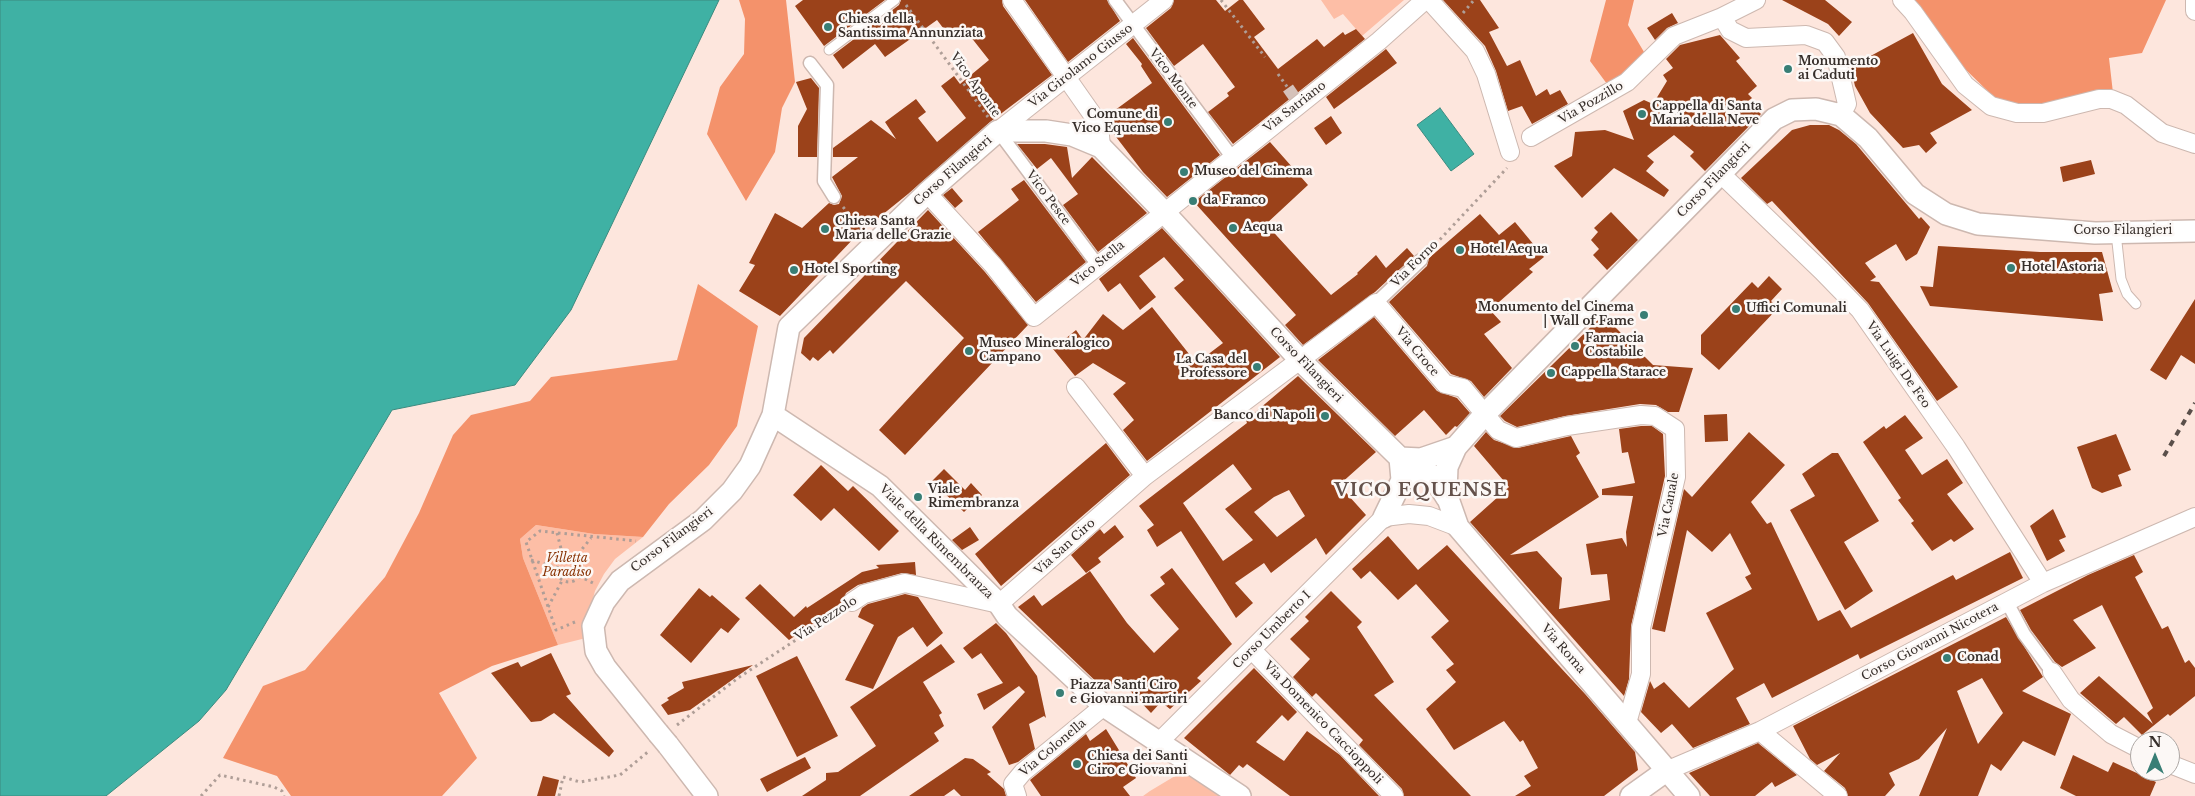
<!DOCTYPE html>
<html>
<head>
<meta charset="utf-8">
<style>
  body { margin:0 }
  #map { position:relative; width:2195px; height:796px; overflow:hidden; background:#fde6dd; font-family:"Libre Baskerville",serif }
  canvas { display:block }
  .north { position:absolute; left:2130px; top:731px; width:50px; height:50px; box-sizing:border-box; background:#fcf8f6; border:1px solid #ada7a4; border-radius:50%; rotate:0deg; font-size:14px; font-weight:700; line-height:20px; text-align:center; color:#362e2a }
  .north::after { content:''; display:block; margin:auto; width:18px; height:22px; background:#387e75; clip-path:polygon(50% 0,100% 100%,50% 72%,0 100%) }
</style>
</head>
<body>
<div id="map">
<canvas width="2195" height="796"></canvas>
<div class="north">N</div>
</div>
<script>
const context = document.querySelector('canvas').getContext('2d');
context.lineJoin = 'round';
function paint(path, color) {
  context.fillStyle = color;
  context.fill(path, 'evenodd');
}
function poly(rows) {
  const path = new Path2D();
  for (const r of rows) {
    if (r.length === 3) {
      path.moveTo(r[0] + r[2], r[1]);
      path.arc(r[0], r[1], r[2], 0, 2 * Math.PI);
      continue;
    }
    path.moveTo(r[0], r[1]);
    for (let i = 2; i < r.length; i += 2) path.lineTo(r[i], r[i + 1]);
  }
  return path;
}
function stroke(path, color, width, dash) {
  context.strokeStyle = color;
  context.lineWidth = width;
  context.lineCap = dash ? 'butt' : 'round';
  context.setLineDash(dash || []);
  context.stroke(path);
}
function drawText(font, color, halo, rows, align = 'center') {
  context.font = font + ' "Libre Baskerville",serif';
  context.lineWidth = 5;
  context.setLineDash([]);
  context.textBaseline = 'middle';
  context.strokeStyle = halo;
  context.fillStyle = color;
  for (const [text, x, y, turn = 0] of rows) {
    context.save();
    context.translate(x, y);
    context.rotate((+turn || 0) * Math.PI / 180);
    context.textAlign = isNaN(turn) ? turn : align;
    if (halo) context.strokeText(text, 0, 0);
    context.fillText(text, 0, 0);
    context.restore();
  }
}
paint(poly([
  [1321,0,1404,0,1362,36,1343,14,1334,19],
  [536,525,594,534,643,537,615,559,604,574,595,591,588,617,590,637,558,645,523,558,520,539],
  [1185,770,1222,796,1143,796,1150,791]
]), '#fdbea6');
paint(poly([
  [739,0,786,0,795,82,782,108,775,152,746,201,707,134,720,87,744,54,745,19],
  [1606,0,1634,0,1628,25,1644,52,1610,88,1590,61],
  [1911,0,2166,0,2142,53,2109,58,2113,93,2030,109,2001,104,1962,66],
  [698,284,758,326,737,426,709,465,669,504,643,537,594,534,536,525,520,539,523,558,558,645,492,666,439,693,477,758,442,796,291,796,277,776,223,758,263,686,305,670,385,577,419,513,453,435,471,415,530,401,551,377,677,360]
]), '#f4926b');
const water = poly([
  [0,0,719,0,571,310,515,385,392,410,226,690,199,721,106,796,0,796,0,0],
  [1440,108,1474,154,1451,171,1417,125,1440,108]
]);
paint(water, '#3fb1a4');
stroke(water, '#3c8a7f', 1);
paint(poly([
  [803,0,885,0,824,46,795,6],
  [901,0,1002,0,1003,6,1052,75,990,122,908,194,856,236,780,316,739,291,755,265,749,263,775,213,802,228,829,203,834,205,839,204,842,196,832,177,858,157,833,157,833,148,871,120,896,139,885,122,916,99,926,112,918,118,937,142,966,118,941,86,954,76,960,84,989,60,963,27,950,37,937,20,885,57,875,44,843,69,833,55,899,5],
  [1025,0,1107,0,1120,21,1068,62],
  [1174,0,1216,0,1225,11,1239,0,1243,0,1265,29,1254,37,1278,69,1317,39,1324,47,1343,32,1345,35,1356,29,1365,39,1233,144,1208,112,1229,96,1227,93,1235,87,1203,44,1174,66,1146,28,1171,8],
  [1443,0,1480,0,1499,28,1489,32,1507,66,1520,60,1536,96,1547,89,1550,95,1560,90,1568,104,1532,124,1522,106,1508,111,1496,71,1485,46],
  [1782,0,1825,0,1852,22,1839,36,1828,24],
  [1672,13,1678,23,1667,28,1655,40,1647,28],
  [1913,33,1942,84,1972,110,1930,133,1937,143,1926,153,1919,145,1903,148,1870,113,1855,86,1850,65,1864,56,1865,59],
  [1720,35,1740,58,1736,61,1757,86,1748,94,1752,98,1748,101,1761,114,1705,171,1690,156,1694,152,1674,135,1647,156,1654,162,1646,171,1669,190,1664,197,1614,168,1582,198,1554,166,1572,156,1575,132,1605,130,1634,140,1623,111,1644,100,1653,104,1667,81,1663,75,1673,68,1666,59,1680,45],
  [1133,38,1220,155,1167,197,1143,172,1110,129,1107,116,1152,83,1141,66,1142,64,1126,44],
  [1386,49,1397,63,1334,109,1326,97],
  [811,78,819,88,817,157,798,157,798,126,807,109,796,82],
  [1331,116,1342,133,1326,145,1314,128],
  [1810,125,1829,125,1839,130,1856,144,1919,219,1921,217,1930,227,1917,254,1906,261,1896,244,1865,263,1876,277,1870,281,1879,282,1958,387,1937,401,1868,303,1772,201,1767,204,1741,178,1792,130],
  [1270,142,1308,185,1266,224,1331,295,1358,274,1357,273,1376,255,1386,268,1407,248,1414,256,1375,292,1303,345,1285,325,1296,315,1194,202],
  [1017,144,1045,144,1067,147,1072,178,1092,157,1147,213,1098,252,1063,205,1078,194,1051,158,1037,169],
  [2091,160,2095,174,2063,182,2060,167],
  [1024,180,1086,262,1036,302,978,232,1019,200,1011,189],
  [952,188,963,201,955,208,943,195],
  [928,210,985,272,1028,325,905,455,879,430,964,338,906,281,833,354,830,350,818,361,813,357,810,361,801,353,804,338],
  [1611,212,1638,240,1607,270,1593,255,1599,249,1591,240,1598,232,1594,228],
  [1480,214,1499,235,1515,222,1544,257,1529,269,1533,272,1490,310,1501,322,1484,334,1512,368,1484,397,1471,381,1451,374,1389,302,1427,266,1429,258],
  [1162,228,1280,357,1147,461,1123,430,1134,420,1113,394,1126,383,1093,363,1075,376,1053,349,1076,330,1083,340,1103,314,1123,330,1152,307,1193,359,1195,358,1198,362,1223,343,1174,288,1184,280,1164,257,1139,276,1156,297,1140,310,1120,283,1108,292,1099,279],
  [1938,246,2040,252,2102,252,2113,292,2099,294,2103,321,1930,306,1920,286,1933,287],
  [1769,276,1782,289,1771,301,1778,308,1719,370,1701,354,1701,335,1752,282,1758,288],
  [2195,299,2195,364,2181,355,2166,380,2150,370],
  [1603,315,1653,365,1693,368,1679,412,1668,412,1656,405,1640,404,1565,416,1517,427,1505,421,1500,416],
  [1374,317,1437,391,1457,398,1470,413,1457,427,1455,426,1446,435,1424,410,1395,436,1318,360],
  [1298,376,1376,452,1339,485,1366,515,1326,555,1316,538,1271,573,1264,563,1235,583,1253,603,1236,618,1181,531,1157,547,1147,530,1154,525,1139,506,1247,423,1246,420],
  [1233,464,1252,489,1225,509,1253,540,1223,561,1183,503],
  [1289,490,1305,516,1277,537,1254,512,1274,497],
  [1727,414,1728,441,1705,442,1704,415],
  [1905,415,1923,438,1905,450,1922,475,1947,459,1963,483,1947,494,1974,529,1954,542,1951,539,1932,551,1911,523,1914,521,1898,500,1901,498,1863,442,1884,426,1886,429],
  [1641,426,1652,426,1663,434,1665,476,1631,626,1629,679,1624,696,1470,522,1509,487,1474,446,1486,432,1494,440,1518,448,1571,436,1580,453,1576,456,1599,497,1510,555,1537,551,1562,578,1559,609,1610,600,1607,574,1591,575,1586,544,1622,538,1627,547,1626,532,1633,496,1602,495,1602,489,1635,483,1628,452,1622,453,1619,429],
  [1749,432,1785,465,1751,502,1767,524,1771,522,1818,621,1840,610,1851,628,1953,575,1956,580,2010,552,2023,578,1860,659,1858,654,1772,698,1764,683,1736,698,1750,724,1693,748,1672,724,1661,733,1641,712,1650,681,1654,689,1664,682,1689,708,1734,669,1706,613,1752,589,1745,577,1751,574,1730,533,1712,552,1687,530,1665,632,1652,629,1684,489,1692,497],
  [2116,434,2131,470,2118,475,2122,486,2102,493,2092,488,2077,447],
  [1106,443,1130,475,1001,586,975,554],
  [1832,453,1838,453,1879,521,1844,542,1873,591,1845,610,1790,510,1815,496,1802,474],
  [821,465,848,491,853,486,899,531,879,551,834,508,821,521,793,495],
  [944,469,965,490,971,483,982,495,964,512,932,481],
  [2053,509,2066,537,2059,540,2065,551,2047,561,2030,526],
  [1115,525,1124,537,1098,558,1101,562,1086,573,1071,555,1100,529,1104,534],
  [970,527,979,540,962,550,952,540],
  [1388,536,1418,570,1447,545,1586,695,1635,752,1638,770,1604,796,1515,796,1531,786,1524,776,1538,768,1523,740,1520,742,1504,721,1454,750,1426,709,1456,682,1446,670,1454,664,1431,637,1449,621,1416,584,1398,600,1370,571,1361,579,1352,569],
  [2134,555,2143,572,2135,577,2162,629,2168,626,2185,663,2189,660,2195,668,2195,696,2170,716,2168,714,2142,735,2124,717,2116,724,2080,693,2099,676,2153,724,2147,713,2153,708,2102,605,2073,620,2096,648,2062,667,2055,662,2031,630,2020,610,2088,575],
  [915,562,916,575,902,573,858,585,846,593,842,604,789,640,745,598,760,584,794,617,806,606,807,608,862,572,879,568,876,565],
  [1172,568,1232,644,1197,678,1201,681,1170,709,1161,702,1151,713,1121,681,1112,690,1109,687,1105,690,1018,607,1034,595,1042,606,1090,571,1127,623,1154,653,1179,629,1150,595,1165,584,1160,577],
  [699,588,710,597,712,595,740,619,728,633,721,628,691,663,660,635],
  [1331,591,1362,622,1357,627,1394,682,1374,695,1471,796,1404,796,1402,789,1359,745,1363,740,1316,693,1312,697,1293,677,1310,659,1290,639,1309,621,1305,617],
  [905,594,918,597,943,633,927,647,913,627,898,637,873,689,845,680,874,625,858,617,862,608,868,604],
  [2006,617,2043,677,2022,691,2071,714,2055,756,2023,741,2001,771,1991,764,1978,796,1919,796,1947,728,1919,759,1889,773,1895,785,1885,796,1848,796,1845,788,1824,771,1840,753,1817,765,1810,759,1793,726],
  [1982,678,2003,713,1978,744,1957,691],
  [996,623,1006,633,1037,676,1046,718,1044,716,1029,724,1035,749,1018,762,1009,765,992,727,1025,692,1019,686,984,710,977,694,1003,683,981,653,972,659,963,648],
  [941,644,955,662,923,682,942,713,939,715,944,726,934,733,939,741,860,796,802,796,826,780,826,773,838,772,876,746,850,707],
  [551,653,571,694,566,696,614,751,609,757,554,713,541,721,531,722,491,673,518,662,521,667],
  [797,656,838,736,797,757,756,676],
  [753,665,690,710,668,715,661,705,669,700,667,698,684,688,682,682],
  [1254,668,1297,712,1288,721,1282,715,1256,742,1284,761,1307,731,1340,755,1379,796,1290,796,1247,764,1243,768,1239,765,1230,775,1184,738],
  [1106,729,1136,778,1123,787,1130,796,1041,796,1030,780,1086,734,1090,741],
  [1758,743,1797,775,1775,787,1772,782,1755,796,1710,796,1689,773],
  [2073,755,2108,772,2113,762,2156,782,2150,796,2076,796,2060,788],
  [805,757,811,768,767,792,760,779],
  [965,758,973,759,991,772,987,774,1004,789,1006,796,961,796,954,789,944,796,909,796],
  [543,776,559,780,555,796,537,796]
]), '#9b421a');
stroke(poly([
  [1288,88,1297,101]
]), '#d5c1b9', 12, [12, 6]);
const service = poly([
  [829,50,895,0],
  [2116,233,2121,279,2127,294,2136,304]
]);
const pedestrian = poly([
  [1115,0,1232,157],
  [810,63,827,85,824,181,834,197],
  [998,131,1097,264],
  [1376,303,1421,260],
  [2007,602,2024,634,2052,672]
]);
const minor = poly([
  [1012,0,1099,124,1101,147],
  [1429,0,1475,51,1486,74,1510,152],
  [1756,0,1722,17,1730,30,1746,38,1806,35,1825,42,1836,57,1847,104,1841,115],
  [1902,0,1913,12,1965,85,1991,106,2017,113,2043,113,2099,99,2111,99,2126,105,2162,133,2195,144],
  [2195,0,2195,11],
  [998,131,1164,0],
  [1531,137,1627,82,1674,36,1722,17],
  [1721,174,1822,271,1860,310,1956,447,2043,583],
  [927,193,993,265,1034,317,1379,41,1425,0],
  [1076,387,1145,476],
  [852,602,864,594,905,583,999,604,1145,476,1376,303,1445,384,1463,388,1498,430,1516,438,1567,426,1641,415,1655,416,1675,429,1676,477,1641,628,1641,674,1627,723],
  [1252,650,1394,796],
  [2052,672,2071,700,2111,734,2140,749],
  [1760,731,1838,796],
  [1159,742,1384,517,1409,514,1429,516,1458,527],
  [2170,764,2195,774],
  [1666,771,1760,731,2043,583,2195,517],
  [1017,796,1013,784,1023,772,1104,706]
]);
const tertiary = poly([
  [773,415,880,486,999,604,1007,616,1104,706,1240,796],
  [1400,458,1421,459,1456,447],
  [1402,480,1411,472,1424,471,1433,476,1447,498],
  [1384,517,1402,480,1400,458],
  [658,733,605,667,596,651,593,626,604,602,620,581,703,520,732,491,750,466,773,415,789,327,927,193,998,131,1046,131,1072,135,1101,147,1163,211,1300,360,1400,458],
  [668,745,707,796],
  [1631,796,1666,771],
  [1689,796,1458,527,1446,493,1447,467,1456,447,1485,414,1774,119,1792,110,1816,109,1841,115,1868,138,1915,194,1946,214,1978,224,2095,233,2195,231]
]);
stroke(service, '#cdb8b0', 11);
stroke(pedestrian, '#cdb8b0', 15);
stroke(minor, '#cdb8b0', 20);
stroke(tertiary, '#cdb8b0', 24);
stroke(poly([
  [1221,0,1265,57],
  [906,5,988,117],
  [1463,13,1474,0],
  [1278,74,1288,88],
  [843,207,863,230],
  [1431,249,1507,168],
  [557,533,564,560],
  [569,570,12],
  [574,559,591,538],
  [531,560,558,568],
  [579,576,595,584],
  [548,607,563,579],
  [575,622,556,630,526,542,540,531,636,541],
  [677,725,738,678,840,611],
  [201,796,220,775,274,787,282,791,284,796],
  [559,796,563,777,580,782,620,775,649,751]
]), '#af9e97', 3, [2.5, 4]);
stroke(service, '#fff', 9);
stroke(pedestrian, '#fff', 12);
stroke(minor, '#fff', 18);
stroke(tertiary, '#fff', 21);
stroke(poly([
  [2164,456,2195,403]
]), '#5a4f4a', 4, [6, 6]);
const tertiaryBridge = poly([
  [658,733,668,745]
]);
stroke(tertiaryBridge, '#cdb8b0', 24, []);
stroke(tertiaryBridge, '#fff', 21);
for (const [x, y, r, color] of [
  [828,27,5,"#387e75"],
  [1788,69,5,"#387e75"],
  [1642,114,5,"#387e75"],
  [1168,122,5,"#387e75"],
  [1184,172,5,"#387e75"],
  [1193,201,5,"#387e75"],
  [1233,228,5,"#387e75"],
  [825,229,5,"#387e75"],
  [1460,250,5,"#387e75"],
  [2011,268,5,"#387e75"],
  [794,270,5,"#387e75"],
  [1736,309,5,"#387e75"],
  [1644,315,5,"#387e75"],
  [1575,346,5,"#387e75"],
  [969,351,5,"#387e75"],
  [1257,367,5,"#387e75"],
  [1551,373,5,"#387e75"],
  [1325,416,5,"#387e75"],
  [918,497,5,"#387e75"],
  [1947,658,5,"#387e75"],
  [1060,693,5,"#387e75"],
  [1077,764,5,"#387e75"]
]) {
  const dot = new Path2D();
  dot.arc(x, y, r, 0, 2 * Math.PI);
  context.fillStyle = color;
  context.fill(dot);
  stroke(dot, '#fcf8f6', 2);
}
drawText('bold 12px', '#362e2a', '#fcf8f6', [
  ["Chiesa della",838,20],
  ["Santissima Annunziata",838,34],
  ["Monumento",1798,62],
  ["ai Caduti",1798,76],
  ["Cappella di Santa",1652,107],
  ["Maria della Neve",1652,121],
  ["Comune di",1158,115,"right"],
  ["Vico Equense",1158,129,"right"],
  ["Museo del Cinema",1194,172],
  ["da Franco",1203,201],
  ["Chiesa Santa",835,222],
  ["Maria delle Grazie",835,236],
  ["Aequa",1243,228],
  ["Hotel Aequa",1470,250],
  ["Hotel Astoria",2021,268],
  ["Hotel Sporting",804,270],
  ["Monumento del Cinema",1634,308,"right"],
  ["| Wall of Fame",1634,322,"right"],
  ["Uffici Comunali",1746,309],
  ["Farmacia",1585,339],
  ["Costabile",1585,353],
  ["Museo Mineralogico",979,344],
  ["Campano",979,358],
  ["La Casa del",1247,360,"right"],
  ["Professore",1247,374,"right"],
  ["Cappella Starace",1561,373],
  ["Banco di Napoli",1315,416,"right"],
  ["Viale",928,490],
  ["Rimembranza",928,504],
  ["Conad",1957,658],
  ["Piazza Santi Ciro",1070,686],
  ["e Giovanni martiri",1070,700],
  ["Chiesa dei Santi",1087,757],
  ["Ciro e Giovanni",1087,771]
], 'left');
drawText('12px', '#362e2a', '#fcf8f6', [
  ["Via Girolamo Giusso",1081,66,-38],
  ["Vico Monte",1173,79,53],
  ["Vico Aponte",975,85,54],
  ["Via Pozzillo",1591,103,-30],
  ["Via Satriano",1295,107,-38],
  ["Corso Filangieri",953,171,-41],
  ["Corso Filangieri",1714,180,-46],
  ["Vico Pesce",1048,198,53],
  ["Corso Filangieri",2123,231],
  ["Vico Stella",1098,264,-39],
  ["Via Forno",1415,264,-45],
  ["Via Croce",1417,352,50],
  ["Corso Filangieri",1306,365,46],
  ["Via Luigi De Feo",1898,365,55],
  ["Via Canale",1669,505,-79],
  ["Corso Filangieri",672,540,-37],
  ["Viale della Rimembranza",936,542,45],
  ["Via San Ciro",1065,547,-42],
  ["Via Pezzolo",826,619,-33],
  ["Corso Umberto I",1272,630,-45],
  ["Corso Giovanni Nicotera",1930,642,-28],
  ["Via Roma",1563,649,49],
  ["Via Domenico Caccioppoli",1323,723,46],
  ["Via Colonella",1053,748,-40]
]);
drawText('italic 12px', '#883203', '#fcf8f6', [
  ["Villetta",567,559],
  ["Paradiso",567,573]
]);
context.letterSpacing = '1px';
drawText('bold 18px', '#64514a', '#fcf8f6', [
  ["VICO EQUENSE",1421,491]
]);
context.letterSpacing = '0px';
</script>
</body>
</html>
